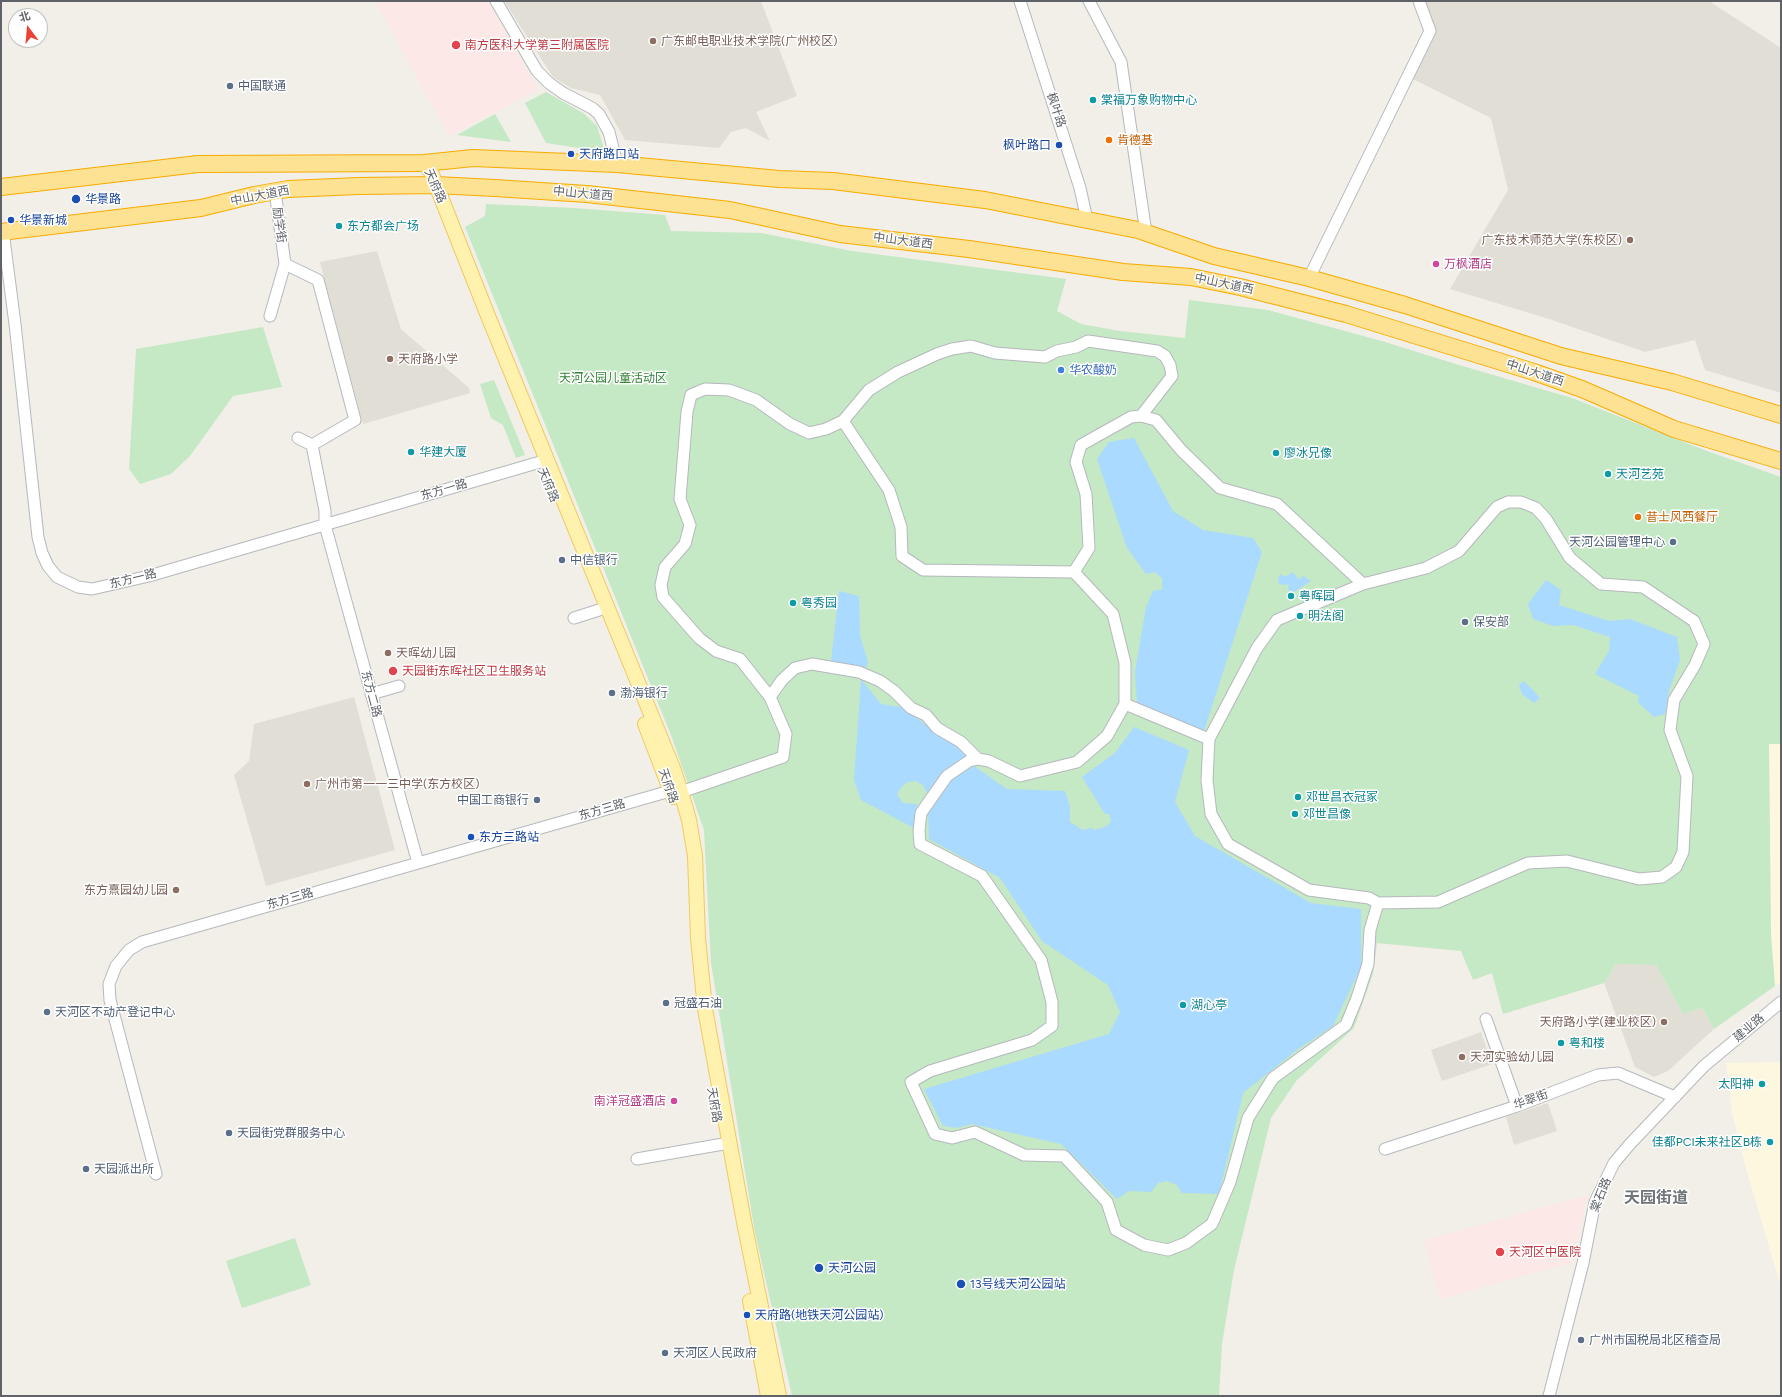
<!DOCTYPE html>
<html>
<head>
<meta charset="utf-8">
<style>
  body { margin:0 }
  #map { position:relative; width:1782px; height:1397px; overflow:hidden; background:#f1efe8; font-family:Figtree,"Noto Sans SC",sans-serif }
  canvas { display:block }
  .frame { position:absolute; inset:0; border:2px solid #5f6368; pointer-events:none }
  .north { position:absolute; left:8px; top:8px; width:40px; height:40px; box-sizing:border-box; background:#fff; border:1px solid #bfc1c3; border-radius:50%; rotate:344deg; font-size:11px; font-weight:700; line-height:16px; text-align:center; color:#5f6368 }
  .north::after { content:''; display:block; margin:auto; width:14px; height:18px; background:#ea4335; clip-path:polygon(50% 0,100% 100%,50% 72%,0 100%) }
</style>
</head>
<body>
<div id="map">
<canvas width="1782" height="1397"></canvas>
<div class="frame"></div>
<div class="north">北</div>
</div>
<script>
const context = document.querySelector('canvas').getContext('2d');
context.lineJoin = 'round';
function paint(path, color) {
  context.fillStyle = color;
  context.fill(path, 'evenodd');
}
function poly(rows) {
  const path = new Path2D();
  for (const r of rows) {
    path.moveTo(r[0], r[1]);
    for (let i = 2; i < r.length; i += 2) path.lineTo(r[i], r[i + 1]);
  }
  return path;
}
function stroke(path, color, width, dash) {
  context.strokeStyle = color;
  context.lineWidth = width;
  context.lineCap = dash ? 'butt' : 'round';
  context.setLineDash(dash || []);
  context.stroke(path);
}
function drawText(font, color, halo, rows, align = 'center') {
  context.font = font + ' Figtree,"Noto Sans SC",sans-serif';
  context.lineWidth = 3;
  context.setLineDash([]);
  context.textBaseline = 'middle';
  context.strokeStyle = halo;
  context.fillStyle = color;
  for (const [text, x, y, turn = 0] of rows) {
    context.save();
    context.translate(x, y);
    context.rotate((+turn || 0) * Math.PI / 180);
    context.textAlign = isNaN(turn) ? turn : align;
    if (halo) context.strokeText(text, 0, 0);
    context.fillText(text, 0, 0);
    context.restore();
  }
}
paint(poly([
  [1769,744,1781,744,1781,983,1775,986,1771,935],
  [1781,1062,1781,1287,1747,1172,1732,1112,1726,1063]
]), '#fef7e0');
paint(poly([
  [504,1,761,1,797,96,756,112,770,141,746,128,731,132,719,148,625,140,600,95,571,88,553,77],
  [1424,1,1709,1,1781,48,1781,393,1705,370,1695,340,1645,352,1549,319,1450,289,1508,190,1491,118,1413,79,1433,28],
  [377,251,401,329,469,388,470,393,363,424,320,262],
  [354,697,395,850,266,886,234,775,249,761,254,724],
  [1616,964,1656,965,1683,1014,1702,1008,1714,1029,1668,1071,1654,1077,1635,1067,1604,983],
  [1481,1032,1492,1064,1442,1081,1431,1050],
  [1548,1103,1557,1131,1514,1145,1506,1117]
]), '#e1ded6');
paint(poly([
  [375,1,488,1,538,90,449,136],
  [1588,1195,1571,1263,1440,1299,1424,1240]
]), '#fce8e6');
paint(poly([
  [546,92,583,113,597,126,605,152,546,143,525,103],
  [495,114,511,142,457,135],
  [486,204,574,208,665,215,671,231,761,233,852,251,1066,279,1057,311,1081,324,1120,331,1185,338,1189,300,1268,310,1385,342,1459,365,1572,398,1707,451,1781,477,1781,744,1769,744,1771,935,1775,986,1714,1029,1702,1008,1683,1014,1656,965,1616,964,1604,983,1503,1014,1492,973,1473,980,1461,951,1377,943,1373,974,1354,1028,1297,1080,1271,1118,1234,1270,1222,1344,1219,1396,792,1396,755,1233,711,963,704,830,671,735,465,227,485,216],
  [263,327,282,387,233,396,190,456,171,474,140,484,129,469,136,349],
  [494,380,525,455,516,458,503,425,491,418,480,384],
  [295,1238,311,1285,242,1308,226,1261]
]), '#c5e8c5');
paint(poly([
  [1134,438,1173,511,1203,530,1253,538,1262,552,1204,731,1137,704,1135,672,1146,607,1153,591,1162,589,1162,578,1155,572,1146,574,1127,548,1097,459,1109,442],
  [1293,572,1299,580,1303,576,1311,581,1292,593,1288,589,1289,584,1283,585,1278,583,1279,577,1281,574,1285,577],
  [1546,580,1561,590,1559,605,1609,621,1630,619,1677,637,1680,660,1669,691,1665,714,1654,717,1638,702,1639,696,1595,674,1609,651,1610,637,1573,625,1553,626,1533,619,1528,604],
  [839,591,859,596,860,635,868,662,865,670,831,662],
  [861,679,881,704,901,707,968,755,950,767,927,793,923,785,916,781,908,782,902,786,897,794,903,803,917,804,914,828,861,800,854,780],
  [1524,681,1540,698,1534,703,1522,694,1519,685],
  [1134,727,1189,750,1175,802,1195,836,1311,903,1361,909,1361,967,1333,1026,1298,1049,1243,1093,1219,1194,1182,1193,1177,1185,1167,1181,1158,1183,1151,1192,1129,1191,1117,1199,1061,1144,972,1124,957,1128,943,1126,924,1089,1109,1034,1120,1012,1108,985,1042,941,1000,878,929,839,928,810,954,777,974,766,1007,789,1065,791,1070,807,1070,822,1083,830,1091,828,1095,830,1107,826,1111,822,1109,814,1105,814,1082,777,1115,753]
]), '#aadaff');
const minor = poly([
  [496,1,537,71,549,83,563,93,592,108,599,114,609,132,617,164],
  [1020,1,1080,188,1087,220],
  [1089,1,1121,62,1146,233],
  [3,231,15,324,38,537,42,553,48,566,57,577,78,587,92,589,149,576,547,460],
  [285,264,318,280,355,420,312,445,325,511,325,525,418,863],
  [1309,278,1430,31,1419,1],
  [270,316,285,264,275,191],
  [843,421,889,490,901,527,902,556,923,570,1074,572,1113,614,1125,663,1125,704,1107,736,1077,762,1020,776,989,761,978,759,969,761,947,776,921,813,919,831,920,844,982,876,1041,960,1052,1002,1052,1026,1032,1040,930,1071,911,1082,935,1134,952,1138,975,1132,1024,1155,1064,1156,1107,1202,1116,1230,1144,1245,1168,1250,1186,1243,1212,1224,1230,1182,1248,1118,1273,1078,1346,1025,1357,998,1368,964,1370,930,1378,903],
  [298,438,312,445],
  [1508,502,1521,502,1536,508,1546,519,1570,558,1601,584,1643,587,1694,621,1704,644,1695,665,1674,700,1670,730,1687,776,1683,852,1676,867,1662,877,1639,879,1567,861,1528,863,1438,902,1378,903,1369,898,1309,890,1228,844,1211,814,1207,780,1209,739,1257,648,1277,620,1363,584,1426,568,1459,551,1497,507,1508,502],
  [1074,572,1089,548,1086,494,1076,462,1081,445,1131,417,1141,416],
  [574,618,599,610],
  [371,694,399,686],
  [770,697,782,680,795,668,812,664,859,672,880,681,894,691,911,708,926,715,937,728,961,742,978,759],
  [1125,704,1209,739],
  [681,792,783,757,786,734,770,697,740,659,716,651,699,638,663,597,661,585,665,567,685,544,690,525,680,499,687,412,691,395,705,389,729,390,756,400,790,424,809,433,826,429,843,421,869,390,898,372,937,354,952,349,971,346,995,353,1045,357,1057,351,1076,347,1088,341,1157,351,1165,356,1170,365,1172,376,1141,416,1156,420,1181,450,1220,488,1277,504,1363,584],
  [1486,1019,1517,1106],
  [1385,1149,1517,1106,1598,1075,1618,1073,1675,1097],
  [637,1159,729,1143],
  [156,1174,110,1000,109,984,116,966,129,950,142,942,677,789],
  [1549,1396,1583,1263,1595,1202,1614,1163,1630,1144,1704,1066,1781,1002]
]);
const major = poly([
  [424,163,431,172,486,311,673,768,681,792,689,820,695,856,698,938,705,1009,744,1222,779,1396],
  [645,724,673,797],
  [750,1301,768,1396]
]);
const highway = poly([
  [1,187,198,164,424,163,473,158,617,164,779,179,833,181,985,200,1138,230,1214,256,1309,278,1405,305,1561,356,1672,382,1781,415],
  [1,232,201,208,254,195,288,189,358,186,436,185,495,188,587,194,730,210,840,234,969,249,1123,272,1191,277,1240,287,1346,314,1534,372,1582,389,1674,429,1781,461]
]);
stroke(minor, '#b5b8bc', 13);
stroke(major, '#f2c960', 16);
stroke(highway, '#f9ab00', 18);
stroke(minor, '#fff', 11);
stroke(major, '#fff2af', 14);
stroke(highway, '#fde293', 16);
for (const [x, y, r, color] of [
  [653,41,4,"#8d6e63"],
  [456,45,5,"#e0444e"],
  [230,86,4,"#5c6f8a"],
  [1093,100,4,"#0f9aa8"],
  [1109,140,4,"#e8710a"],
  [1059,145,4,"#1a4fb4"],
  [571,154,4,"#1a4fb4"],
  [76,199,5,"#1a4fb4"],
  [11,220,4,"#1a4fb4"],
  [339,226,4,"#0f9aa8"],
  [1630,240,4,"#8d6e63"],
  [1436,264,4,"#d1479c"],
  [390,359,4,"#8d6e63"],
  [1061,370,4,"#3f7fe0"],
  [411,452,4,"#0f9aa8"],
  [1276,453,4,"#0f9aa8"],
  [1608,474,4,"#0f9aa8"],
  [1638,517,4,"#e8710a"],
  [1673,542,4,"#5c6f8a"],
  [562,560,4,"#5c6f8a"],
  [1291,596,4,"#0f9aa8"],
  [793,603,4,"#0f9aa8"],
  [1300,616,4,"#0f9aa8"],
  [1465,622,4,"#5c6f8a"],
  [388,653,4,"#8d6e63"],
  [393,671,5,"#e0444e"],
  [612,693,4,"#5c6f8a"],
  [307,784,4,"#8d6e63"],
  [1298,797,4,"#0f9aa8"],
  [537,800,4,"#5c6f8a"],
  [1295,814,4,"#0f9aa8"],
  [471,837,4,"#1a4fb4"],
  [176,890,4,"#8d6e63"],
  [666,1003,4,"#5c6f8a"],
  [1183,1005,4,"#0f9aa8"],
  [47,1012,4,"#5c6f8a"],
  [1664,1022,4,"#8d6e63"],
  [1561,1043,4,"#0f9aa8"],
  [1462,1057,4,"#8d6e63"],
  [1762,1084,4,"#0f9aa8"],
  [674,1101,4,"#d1479c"],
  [229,1133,4,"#5c6f8a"],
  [1770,1142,4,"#0f9aa8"],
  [86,1169,4,"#5c6f8a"],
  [1500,1252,5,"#e0444e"],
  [819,1268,5,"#1a4fb4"],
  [961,1284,5,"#1a4fb4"],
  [747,1315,4,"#1a4fb4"],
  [1581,1340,4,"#5c6f8a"],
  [665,1353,4,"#5c6f8a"]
]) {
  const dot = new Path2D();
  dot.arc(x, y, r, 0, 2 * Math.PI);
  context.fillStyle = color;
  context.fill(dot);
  stroke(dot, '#fff', 1.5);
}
drawText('12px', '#785e54', '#fff', [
  ["广东邮电职业技术学院(广州校区)",661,41],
  ["广东技术师范大学(东校区)",1622,240,"right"],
  ["天府路小学",398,359],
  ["天晖幼儿园",396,653],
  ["广州市第一一三中学(东方校区)",315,784],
  ["东方熹园幼儿园",168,890,"right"],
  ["天府路小学(建业校区)",1656,1022,"right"],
  ["天河实验幼儿园",1470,1057]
], 'left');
drawText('12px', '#be3a42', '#fff', [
  ["南方医科大学第三附属医院",465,45],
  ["天园街东晖社区卫生服务站",402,671],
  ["天河区中医院",1509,1252]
], 'left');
drawText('12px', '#4e5e75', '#fff', [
  ["中国联通",238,86],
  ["天河公园管理中心",1665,542,"right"],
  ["中信银行",570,560],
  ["保安部",1473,622],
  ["渤海银行",620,693],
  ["中国工商银行",529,800,"right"],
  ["冠盛石油",674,1003],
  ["天河区不动产登记中心",55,1012],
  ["天园街党群服务中心",237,1133],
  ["天园派出所",94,1169],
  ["广州市国税局北区稽查局",1589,1340],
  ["天河区人民政府",673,1353]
], 'left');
drawText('12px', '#0d838f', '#fff', [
  ["棠福万象购物中心",1101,100],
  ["东方都会广场",347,226],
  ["华建大厦",419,452],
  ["廖冰兄像",1284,453],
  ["天河艺苑",1616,474],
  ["粤晖园",1299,596],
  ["粤秀园",801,603],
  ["明法阁",1308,616],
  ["邓世昌衣冠冢",1306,797],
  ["邓世昌像",1303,814],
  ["湖心亭",1191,1005],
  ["粤和楼",1569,1043],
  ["太阳神",1754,1084,"right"],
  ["佳都PCI未来社区B栋",1762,1142,"right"]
], 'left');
drawText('12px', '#5f6368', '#fff', [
  ["枫叶路",1056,110,72],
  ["天府路",435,186,66],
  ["中山大道西",583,194,5],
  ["中山大道西",260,196,-11],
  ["励学街",279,225,82],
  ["中山大道西",903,241,7],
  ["中山大道西",1224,284,12],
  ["中山大道西",1535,373,18],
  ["天府路",548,485,67],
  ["东方一路",444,490,-16],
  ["东方一路",133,579,-14],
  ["东方二路",371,694,75],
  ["天府路",668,786,71],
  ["东方三路",602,810,-16],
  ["东方三路",290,899,-16],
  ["建业路",1749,1028,-40],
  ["华翠街",1531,1100,-20],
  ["天府路",714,1105,80],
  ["棠石路",1601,1195,-68]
]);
drawText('12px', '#c56008', '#fff', [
  ["肯德基",1117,140],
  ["昔士风西餐厅",1646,517]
], 'left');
drawText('12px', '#164399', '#fff', [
  ["枫叶路口",1051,145,"right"],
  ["天府路口站",579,154],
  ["华景路",85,199],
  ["华景新城",19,220],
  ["东方三路站",479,837],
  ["天河公园",828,1268],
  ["13号线天河公园站",970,1284],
  ["天府路(地铁天河公园站)",755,1315]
], 'left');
drawText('12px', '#b23c85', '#fff', [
  ["万枫酒店",1444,264],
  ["南洋冠盛酒店",666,1101,"right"]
], 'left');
drawText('12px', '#366cbe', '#fff', [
  ["华农酸奶",1069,370]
], 'left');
drawText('12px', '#348238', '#fff', [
  ["天河公园儿童活动区",613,378]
]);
drawText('bold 16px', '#70757a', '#fff', [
  ["天园街道",1656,1198]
]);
</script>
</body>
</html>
